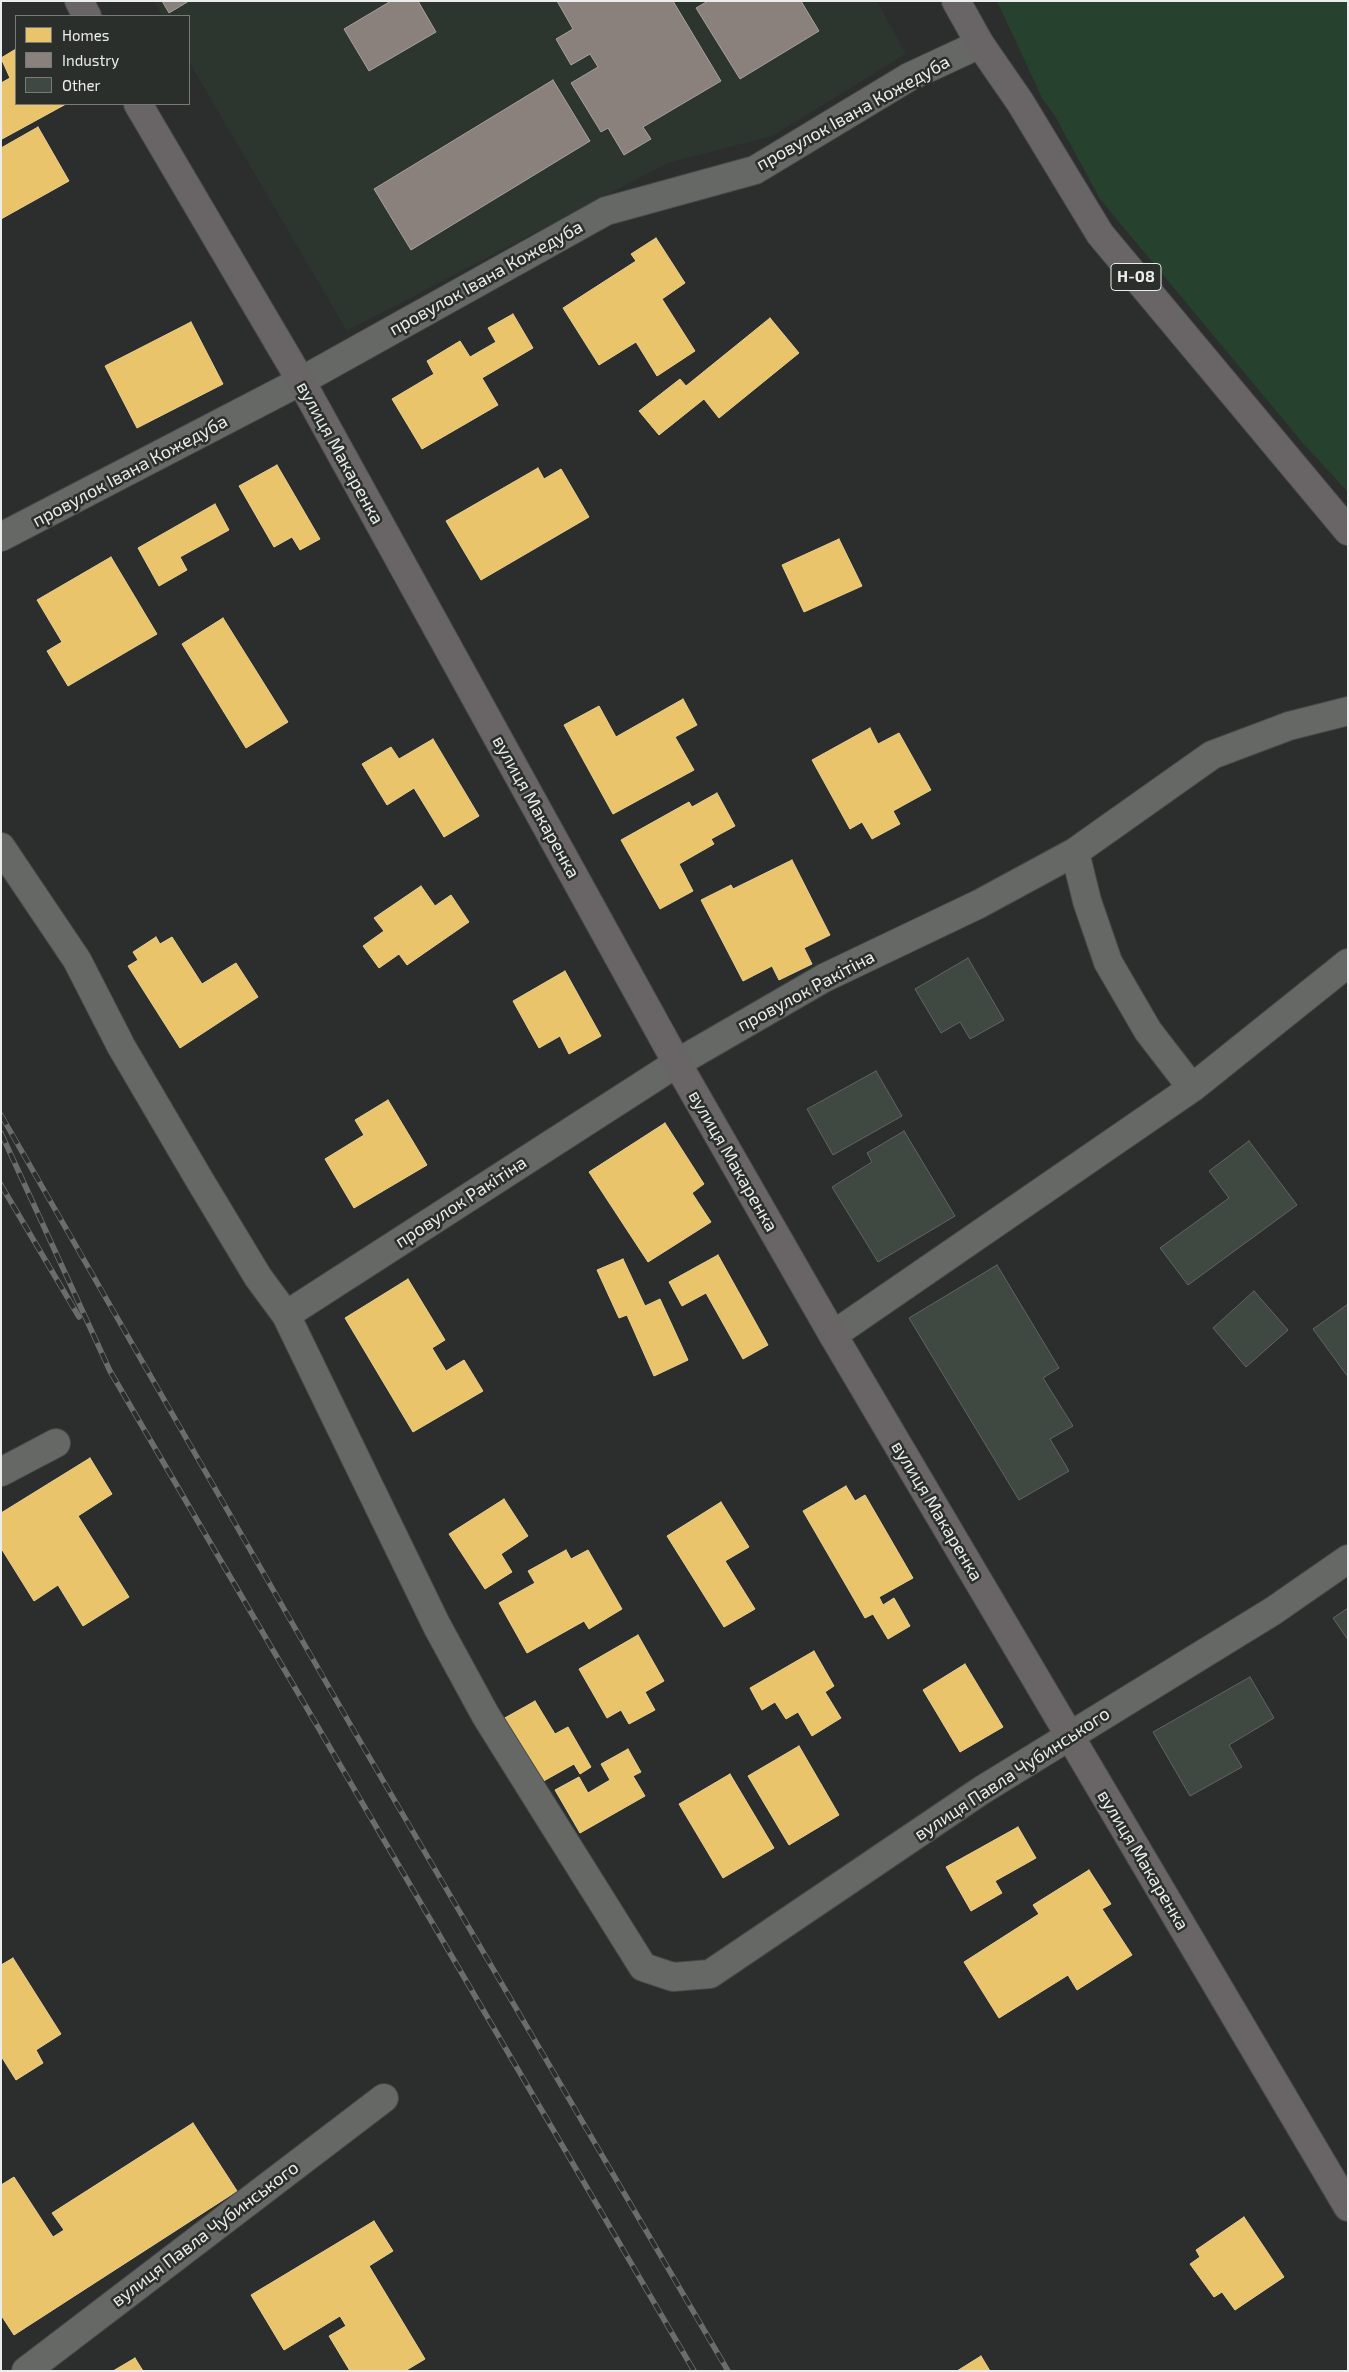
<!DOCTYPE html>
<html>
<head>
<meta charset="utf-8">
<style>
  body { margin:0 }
  #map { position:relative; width:1349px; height:2372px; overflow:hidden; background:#2c2e2d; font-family:"Exo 2",sans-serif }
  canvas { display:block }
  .frame { position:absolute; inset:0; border:2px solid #eaedeb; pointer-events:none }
  .legend { position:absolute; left:15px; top:15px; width:175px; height:90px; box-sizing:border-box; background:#2b2f2c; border:1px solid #777b78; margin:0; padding:6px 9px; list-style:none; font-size:15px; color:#eaedeb }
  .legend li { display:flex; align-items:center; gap:10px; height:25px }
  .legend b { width:25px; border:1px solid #777b78 }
</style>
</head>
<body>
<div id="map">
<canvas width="1349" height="2372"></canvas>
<div class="frame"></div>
<ul class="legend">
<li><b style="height:14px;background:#e9c46a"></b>Homes</li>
<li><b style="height:14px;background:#8a817c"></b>Industry</li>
<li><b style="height:14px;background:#3f4841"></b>Other</li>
</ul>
</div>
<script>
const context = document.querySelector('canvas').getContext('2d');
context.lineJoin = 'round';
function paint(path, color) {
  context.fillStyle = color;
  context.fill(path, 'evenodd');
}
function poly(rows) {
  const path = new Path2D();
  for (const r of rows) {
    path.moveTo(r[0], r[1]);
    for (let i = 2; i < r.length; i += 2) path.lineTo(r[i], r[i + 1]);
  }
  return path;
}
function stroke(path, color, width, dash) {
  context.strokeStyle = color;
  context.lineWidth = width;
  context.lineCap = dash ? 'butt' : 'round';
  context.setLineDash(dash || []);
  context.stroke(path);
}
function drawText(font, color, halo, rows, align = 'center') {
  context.font = font + ' "Exo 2",sans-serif';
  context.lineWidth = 5;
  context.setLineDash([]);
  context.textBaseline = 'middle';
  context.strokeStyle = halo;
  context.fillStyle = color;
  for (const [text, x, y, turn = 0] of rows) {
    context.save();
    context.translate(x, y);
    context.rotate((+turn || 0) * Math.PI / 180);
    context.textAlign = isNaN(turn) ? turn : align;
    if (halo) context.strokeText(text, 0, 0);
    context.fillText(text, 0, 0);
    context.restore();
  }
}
paint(poly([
  [154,1,877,1,906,54,772,136,668,163,347,331,189,62,189,16,162,16]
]), '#2d352f');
paint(poly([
  [997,1,1348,1,1348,492,1302,442,1100,199,1055,116,1043,100]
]), '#26412d');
const homes = poly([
  [16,49,16,104,66,104,2,139,1,83,10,78,1,58,16,49],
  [38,127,69,181,1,219,1,148,38,127],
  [656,238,685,283,662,299,695,351,657,376,636,342,599,365,563,308,636,261,631,254,656,238],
  [513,314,533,348,482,378,498,405,422,449,392,399,434,374,427,361,460,341,470,357,496,342,488,328,513,314],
  [770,318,799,353,719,418,704,399,659,435,639,411,680,379,686,386,770,318],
  [191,322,223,384,137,428,105,366,191,322],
  [277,465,320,539,300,550,292,537,274,547,239,486,277,465],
  [538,468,544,479,561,469,589,517,481,580,446,521,538,468],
  [215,504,229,530,180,557,187,570,159,586,138,548,215,504],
  [839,539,862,586,804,612,782,565,839,539],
  [111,557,157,634,68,686,47,651,62,642,37,600,111,557],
  [223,618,288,722,246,748,182,644,223,618],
  [683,699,697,725,675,737,694,770,613,814,564,725,599,706,616,737,683,699],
  [870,728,878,744,899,733,931,790,893,811,900,824,872,839,862,822,850,829,812,760,870,728],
  [433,739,479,816,444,837,414,788,387,805,362,764,391,747,399,759,433,739],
  [717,793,735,826,711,839,714,844,679,864,693,891,660,909,621,840,689,802,692,807,717,793],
  [792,860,830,935,804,948,812,964,779,980,772,966,743,981,701,900,731,885,733,889,792,860],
  [421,886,435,906,451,895,469,922,407,965,399,954,379,968,363,946,384,931,374,918,421,886],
  [156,937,160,944,172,937,202,984,236,963,258,997,180,1048,128,966,138,960,133,952,156,937],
  [565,971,601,1036,569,1054,560,1036,539,1048,513,1001,565,971],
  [388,1100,427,1165,354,1208,325,1159,364,1135,355,1120,388,1100],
  [665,1123,704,1184,692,1193,711,1222,648,1262,589,1172,665,1123],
  [718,1255,768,1345,743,1359,706,1293,682,1306,669,1282,718,1255],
  [623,1259,645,1306,660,1299,688,1360,654,1376,627,1315,619,1318,597,1270,623,1259],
  [408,1279,445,1340,432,1348,446,1371,464,1360,483,1391,413,1432,345,1318,408,1279],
  [90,1458,112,1494,78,1516,129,1597,83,1626,58,1585,34,1601,1,1548,1,1513,90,1458],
  [846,1486,855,1501,865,1495,913,1578,879,1597,883,1605,894,1598,910,1626,888,1639,873,1614,865,1618,803,1511,846,1486],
  [504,1499,528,1536,501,1554,512,1572,485,1589,449,1534,504,1499],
  [721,1502,749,1547,725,1561,755,1609,724,1627,667,1536,721,1502],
  [566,1550,571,1559,588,1550,622,1609,589,1629,584,1621,527,1653,499,1603,535,1583,528,1571,566,1550],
  [638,1635,664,1681,645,1692,655,1710,629,1724,621,1710,607,1718,579,1669,638,1635],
  [814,1651,834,1686,825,1692,841,1718,812,1736,798,1712,786,1719,775,1702,762,1710,750,1688,814,1651],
  [965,1664,1003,1727,960,1752,923,1690,965,1664],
  [535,1701,555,1734,568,1727,591,1767,580,1774,574,1764,540,1783,503,1719,535,1701],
  [799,1746,839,1815,789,1845,748,1776,799,1746],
  [628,1749,641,1772,633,1776,645,1796,580,1833,555,1790,579,1777,588,1793,610,1780,601,1764,628,1749],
  [730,1774,774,1848,723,1878,679,1804,730,1774],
  [1018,1827,1036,1858,995,1881,1002,1893,971,1911,946,1867,1018,1827],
  [1089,1870,1111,1904,1102,1909,1132,1955,1077,1990,1068,1975,999,2018,964,1962,1039,1914,1033,1905,1089,1870],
  [13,1958,61,2034,36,2050,43,2063,16,2080,1,2056,1,1965,13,1958],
  [193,2123,237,2191,14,2335,1,2315,1,2185,14,2177,53,2237,64,2230,52,2213,193,2123],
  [1244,2217,1284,2277,1235,2310,1222,2292,1214,2297,1190,2264,1200,2257,1196,2250,1244,2217],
  [374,2221,393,2251,369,2266,425,2359,405,2371,350,2371,329,2336,346,2326,340,2316,284,2350,251,2295,374,2221],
  [981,2356,990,2371,957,2371,981,2356],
  [135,2358,143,2371,113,2371,135,2358]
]);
paint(homes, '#e9c46a');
stroke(homes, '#e9d091', 1);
const industry = poly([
  [162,1,189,1,169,13,162,1],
  [391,1,418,1,436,32,369,71,344,29,391,1],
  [557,1,673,1,721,81,643,127,651,139,624,155,608,128,601,132,571,83,598,67,590,54,571,65,556,39,573,29,557,1],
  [708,1,801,1,819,31,740,79,696,8,708,1],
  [553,80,590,141,411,250,374,189,553,80]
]);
paint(industry, '#8a817c');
stroke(industry, '#a7a19d', 1);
const building = poly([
  [968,958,1004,1020,970,1039,960,1022,941,1033,915,989,968,958],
  [876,1071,902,1116,833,1155,807,1109,876,1071],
  [904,1131,955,1216,878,1262,832,1187,872,1162,867,1153,904,1131],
  [1249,1141,1297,1205,1188,1285,1160,1248,1229,1198,1209,1171,1249,1141],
  [997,1265,1059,1368,1043,1378,1073,1426,1050,1439,1069,1471,1019,1500,909,1318,997,1265],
  [1254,1291,1288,1330,1246,1367,1213,1328,1254,1291],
  [1348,1304,1348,1377,1313,1329,1348,1304],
  [1348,1608,1348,1640,1333,1618,1348,1608],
  [1250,1677,1274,1718,1229,1745,1242,1767,1190,1796,1153,1732,1250,1677]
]);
paint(building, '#3f4841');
stroke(building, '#636463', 1);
const minor = poly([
  [1,537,301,381,606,211,755,170,909,77,980,44],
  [1,847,77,960,121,1046,199,1179,258,1277,286,1315,437,1626,486,1716,643,1967,673,1977,710,1974,982,1790,1273,1611,1348,1559],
  [1075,852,1087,901,1108,962,1148,1031,1192,1088],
  [286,1315,677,1063,824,978,979,904,1075,852,1212,755,1289,726,1348,711],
  [833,1335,1192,1088,1348,963],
  [1,1472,56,1443],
  [26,2371,384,2098]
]);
const major = poly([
  [79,1,87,16],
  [956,1,980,44,1020,102,1100,234,1348,531],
  [138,104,301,381,677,1063,833,1335,1348,2207]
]);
stroke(minor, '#484a49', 30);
stroke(major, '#484a49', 30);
stroke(minor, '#666866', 28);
stroke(major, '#696567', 28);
const rail = poly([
  [1,1115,350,1724,728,2371],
  [1,1133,110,1371,694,2371],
  [1,1185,79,1317]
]);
stroke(rail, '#6b6c6b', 5.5);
stroke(rail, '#2b2f2c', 4, [11]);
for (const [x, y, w] of [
  [1136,277,50]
]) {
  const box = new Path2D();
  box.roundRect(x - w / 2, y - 13.5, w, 27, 4);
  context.fillStyle = '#2b2f2c';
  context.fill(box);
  stroke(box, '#eaedeb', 1);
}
drawText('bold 16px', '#eaedeb', null, [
  ["Н-08",1136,277]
]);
drawText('18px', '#eaedeb', '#2b2f2c', [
  ["провулок Івана Кожедуба",853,113,-29],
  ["провулок Івана Кожедуба",486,278,-29],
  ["вулиця Макаренка",340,453,61],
  ["провулок Івана Кожедуба",130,471,-28],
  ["вулиця Макаренка",536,807,61],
  ["провулок Ракітіна",806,991,-28],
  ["вулиця Макаренка",733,1161,60],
  ["провулок Ракітіна",461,1202,-33],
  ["вулиця Макаренка",937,1511,59],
  ["вулиця Павла Чубинського",1012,1774,-33],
  ["вулиця Макаренка",1143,1860,59],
  ["вулиця Павла Чубинського",205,2234,-37]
]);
</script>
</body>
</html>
